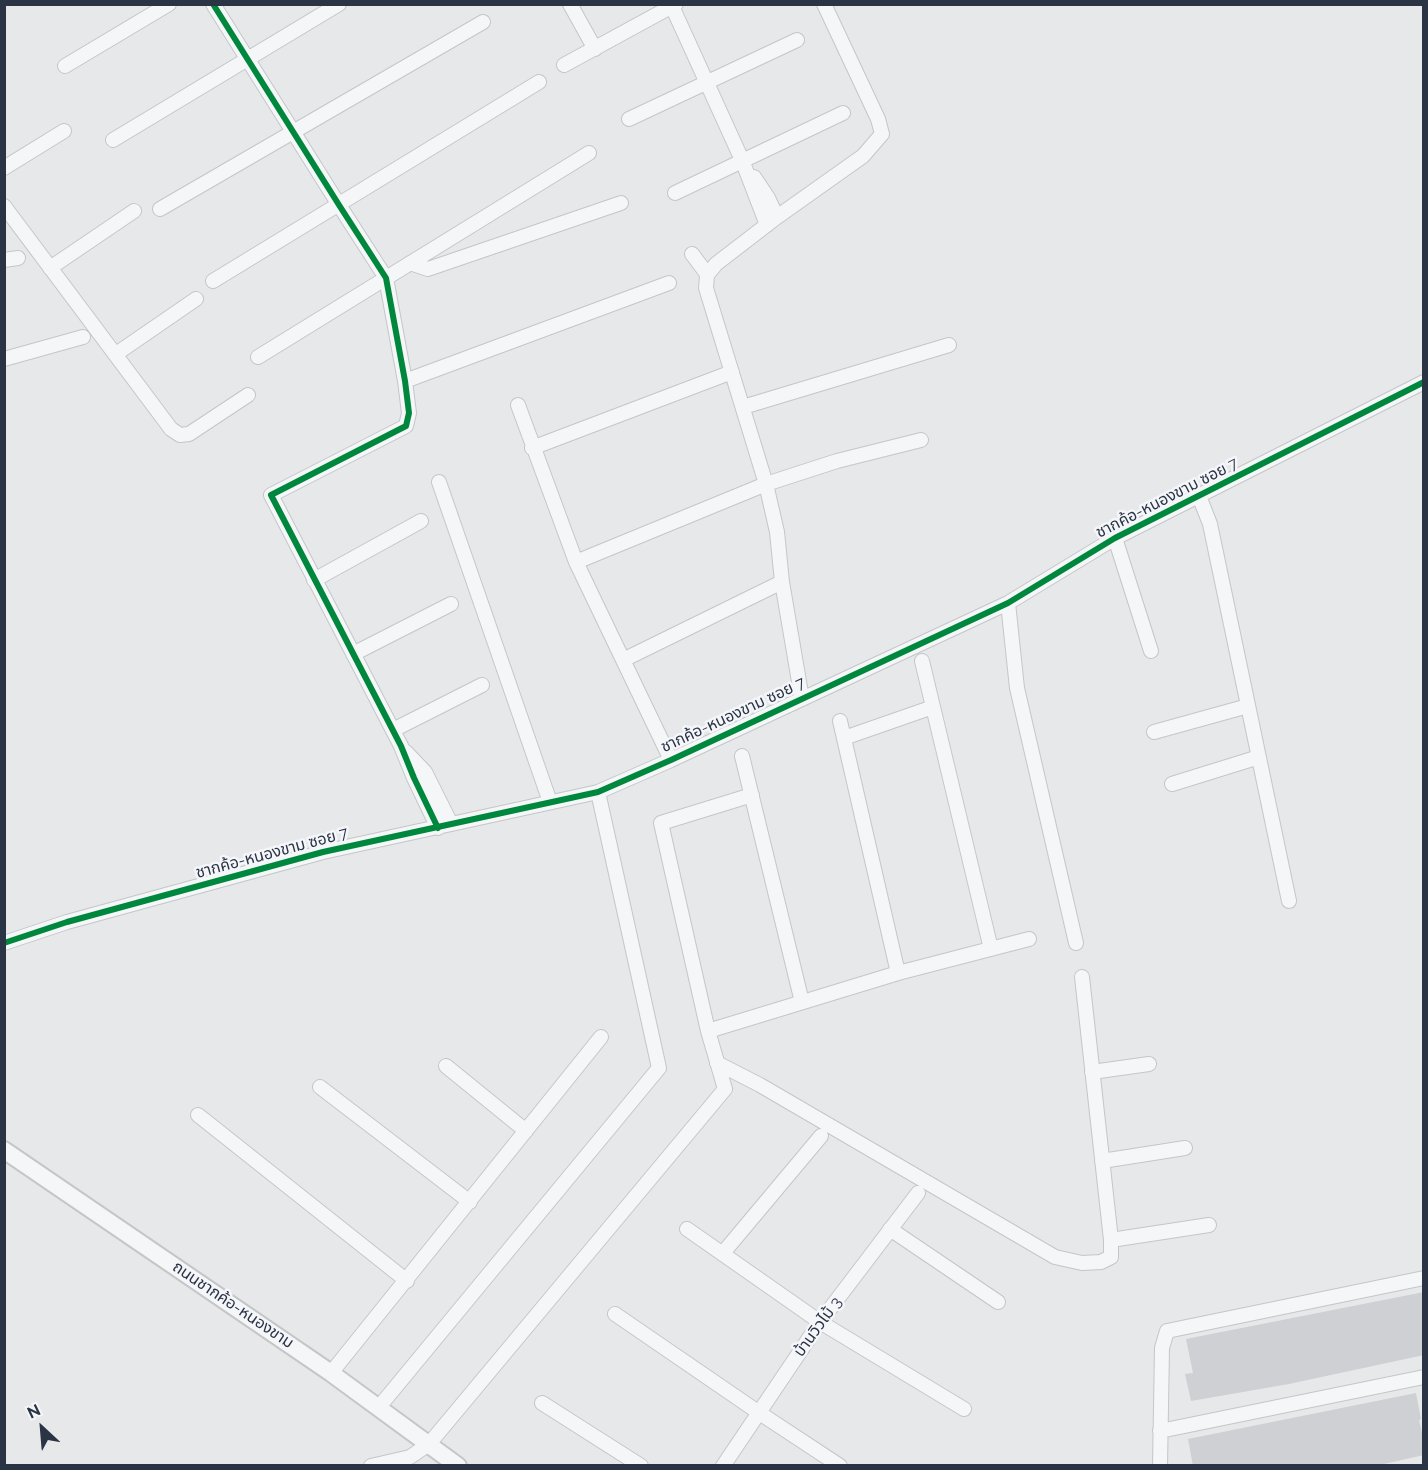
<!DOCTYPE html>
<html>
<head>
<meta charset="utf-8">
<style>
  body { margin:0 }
  #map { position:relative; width:1428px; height:1470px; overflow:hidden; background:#e6e8ea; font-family:Raleway,sans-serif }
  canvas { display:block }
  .frame { position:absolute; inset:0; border:6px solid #2b3445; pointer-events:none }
  .north { position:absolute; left:12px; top:1398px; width:60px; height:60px; -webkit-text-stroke:4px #f4f6f9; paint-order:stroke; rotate:334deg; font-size:16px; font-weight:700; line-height:24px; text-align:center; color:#2b3445 }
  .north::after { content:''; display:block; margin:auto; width:21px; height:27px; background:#2b3445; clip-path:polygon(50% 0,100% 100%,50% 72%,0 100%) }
</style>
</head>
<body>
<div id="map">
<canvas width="1428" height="1470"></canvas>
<div class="frame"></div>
<div class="north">N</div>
</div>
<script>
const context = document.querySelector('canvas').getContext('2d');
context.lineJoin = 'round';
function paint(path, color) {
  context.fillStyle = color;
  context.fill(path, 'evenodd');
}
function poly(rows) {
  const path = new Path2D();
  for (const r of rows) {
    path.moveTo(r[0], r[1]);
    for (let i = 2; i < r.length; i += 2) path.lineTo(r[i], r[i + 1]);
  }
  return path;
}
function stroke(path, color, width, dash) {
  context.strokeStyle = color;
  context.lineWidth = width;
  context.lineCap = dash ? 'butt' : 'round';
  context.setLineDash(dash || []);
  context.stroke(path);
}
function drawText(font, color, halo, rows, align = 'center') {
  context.font = font + ' Raleway,"Noto Sans Thai",sans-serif';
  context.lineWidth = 5;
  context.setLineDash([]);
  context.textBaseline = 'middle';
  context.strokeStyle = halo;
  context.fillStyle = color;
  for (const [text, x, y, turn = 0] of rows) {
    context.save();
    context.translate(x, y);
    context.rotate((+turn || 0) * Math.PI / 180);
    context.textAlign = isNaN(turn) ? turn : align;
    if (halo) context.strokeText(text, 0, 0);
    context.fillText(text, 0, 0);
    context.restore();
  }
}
paint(poly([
  [1424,1292,1424,1355,1289,1384,1191,1401,1185,1374,1193,1373,1186,1339],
  [1416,1393,1421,1419,1419,1420,1424,1441,1424,1455,1375,1466,1193,1466,1188,1439]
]), '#ced0d3');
const minor = poly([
  [213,4,339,205,386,278,405,381,409,413,406,426,271,495,401,746,414,778,438,828],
  [570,4,595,49],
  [671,4,742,160,767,225],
  [564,65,676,4],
  [65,66,169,4],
  [629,119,797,40],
  [113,140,339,4],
  [4,168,64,131],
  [754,177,768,198,777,217],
  [675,193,843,113],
  [4,206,171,429,180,435,189,434,248,395],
  [160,209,483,22],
  [692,254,707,274],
  [4,260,18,258],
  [410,263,428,269,621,203],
  [50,268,134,211],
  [213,281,539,82],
  [116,354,196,299],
  [258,357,589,153],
  [4,359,83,337],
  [405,381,669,283],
  [518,405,576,562,671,760],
  [743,407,949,345],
  [532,448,732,372],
  [439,482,550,802],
  [1199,496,1210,524,1289,901],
  [1115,538,1151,651],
  [576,562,766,484,837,461,921,440],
  [314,580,421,521],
  [1008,603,1017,688,1076,943],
  [353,654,451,604],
  [623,660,782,582],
  [922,661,991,949],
  [802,699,782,582,777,532,766,484,706,288,707,275,716,264,777,217,863,156,882,134,878,119,824,4],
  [840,721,898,973],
  [393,730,482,685],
  [1154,732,1248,706],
  [844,738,933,707],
  [406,752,425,772,451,824],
  [742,756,802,1002],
  [1172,784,1259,757],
  [4,943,67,922,323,852,598,792,671,760,1008,603,1115,538,1424,382],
  [708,1031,898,973,1029,939],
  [717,1063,760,1085,1055,1257,1082,1263,1101,1262,1111,1257,1111,1240,1082,977],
  [446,1066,526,1131],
  [1092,1072,1149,1064],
  [320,1087,470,1202],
  [198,1115,407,1281],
  [1102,1161,1185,1148],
  [687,1229,820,1322,964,1409],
  [890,1229,998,1302],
  [1111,1240,1209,1225],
  [723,1253,821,1136],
  [615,1314,758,1412,840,1466],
  [331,1373,601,1037],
  [542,1403,641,1466],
  [379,1407,659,1068,598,792],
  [1160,1431,1424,1377],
  [371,1466,410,1457,429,1444,725,1089,708,1031,661,823,752,795],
  [723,1466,820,1322,918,1193],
  [1160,1466,1162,1348,1167,1331,1424,1278]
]);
const tertiary = poly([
  [4,1150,331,1373,458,1466]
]);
stroke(minor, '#c4c6c8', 16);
stroke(tertiary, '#c4c6c8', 20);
stroke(minor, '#f5f6f7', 14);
stroke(tertiary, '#f5f6f7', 16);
stroke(poly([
  [213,4,339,205,386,278,405,381,409,413,406,426,271,495,401,746,414,778,438,828],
  [4,943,67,922,323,852,598,792,671,760,1008,603,1115,538,1424,382]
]), '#00873e', 6);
drawText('16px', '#2b3445', '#f4f6f9', [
  ["ชากค้อ-หนองขาม ซอย 7",1167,498,-27],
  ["ชากค้อ-หนองขาม ซอย 7",733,715,-25],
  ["ชากค้อ-หนองขาม ซอย 7",272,853,-15],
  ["ถนนชากค้อ-หนองขาม",233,1305,34],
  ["บ้านวิวไม้ 3",818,1327,-54]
]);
</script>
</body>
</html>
